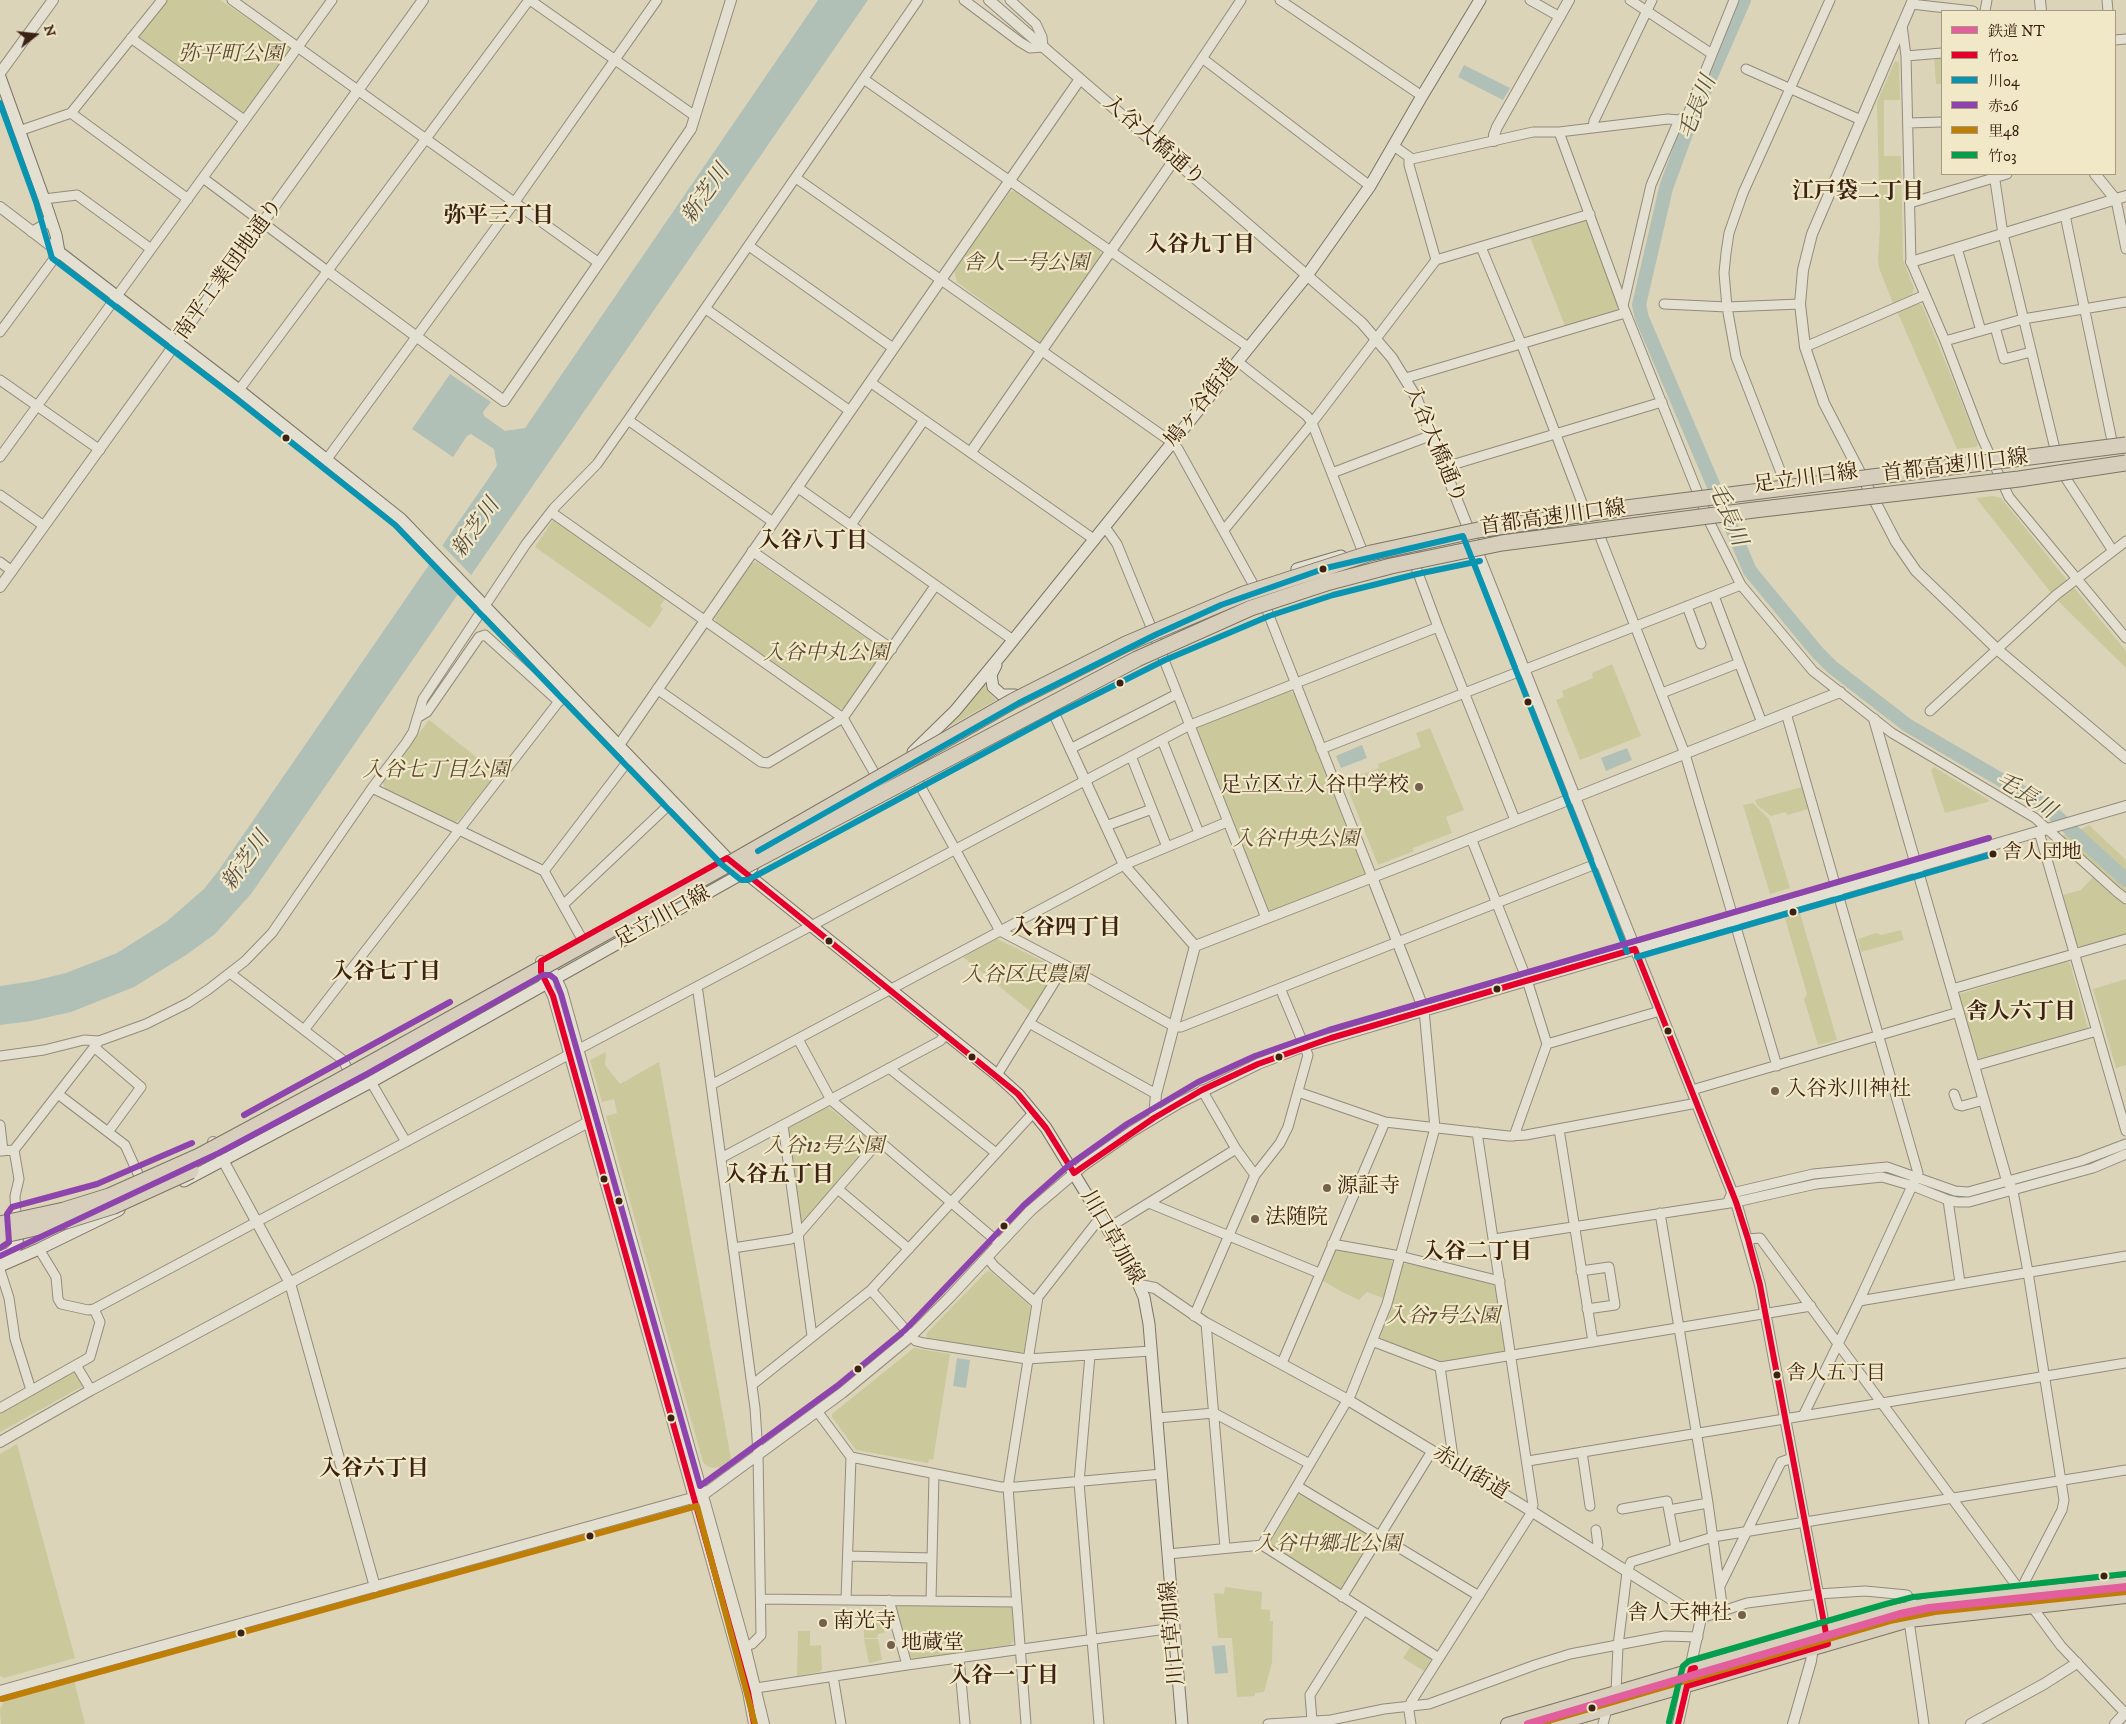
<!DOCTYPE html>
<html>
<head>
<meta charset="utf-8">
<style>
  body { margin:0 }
  #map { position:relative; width:2126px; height:1724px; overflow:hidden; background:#dbd4b9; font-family:"IM FELL DW Pica","Noto Serif JP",serif }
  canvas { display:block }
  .legend { position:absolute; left:1941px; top:10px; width:175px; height:165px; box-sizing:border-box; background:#f1e8c8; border:1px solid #a99980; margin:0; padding:6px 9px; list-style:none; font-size:15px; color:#3c2215 }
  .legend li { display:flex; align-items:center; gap:10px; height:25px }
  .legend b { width:25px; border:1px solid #a99980 }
  .north { position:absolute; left:10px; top:10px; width:50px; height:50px; -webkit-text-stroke:4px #f1e8c8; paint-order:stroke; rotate:74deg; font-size:14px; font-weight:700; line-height:20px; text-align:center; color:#3c2215 }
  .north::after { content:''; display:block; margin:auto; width:18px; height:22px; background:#3c2215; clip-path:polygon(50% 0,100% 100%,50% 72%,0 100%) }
</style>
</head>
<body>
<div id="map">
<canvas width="2126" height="1724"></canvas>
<ul class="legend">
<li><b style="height:6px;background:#e25e9c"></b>鉄道 NT</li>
<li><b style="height:6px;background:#e4002b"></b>竹02</li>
<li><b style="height:6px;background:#0995b2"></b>川04</li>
<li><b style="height:6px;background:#8e44ad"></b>赤26</li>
<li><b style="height:6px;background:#bf7e06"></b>里48</li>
<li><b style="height:6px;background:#039f4e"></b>竹03</li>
</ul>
<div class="north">N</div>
</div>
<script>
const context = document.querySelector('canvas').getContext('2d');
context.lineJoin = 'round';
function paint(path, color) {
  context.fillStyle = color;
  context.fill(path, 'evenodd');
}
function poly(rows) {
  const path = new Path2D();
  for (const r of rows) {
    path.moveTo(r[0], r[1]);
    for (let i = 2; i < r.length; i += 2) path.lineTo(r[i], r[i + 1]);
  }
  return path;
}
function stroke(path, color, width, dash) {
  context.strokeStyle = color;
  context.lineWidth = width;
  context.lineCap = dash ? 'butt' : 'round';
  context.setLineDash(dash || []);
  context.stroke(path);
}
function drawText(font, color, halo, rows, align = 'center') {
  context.font = font + ' "IM FELL DW Pica","Noto Serif JP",serif';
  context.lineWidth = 4.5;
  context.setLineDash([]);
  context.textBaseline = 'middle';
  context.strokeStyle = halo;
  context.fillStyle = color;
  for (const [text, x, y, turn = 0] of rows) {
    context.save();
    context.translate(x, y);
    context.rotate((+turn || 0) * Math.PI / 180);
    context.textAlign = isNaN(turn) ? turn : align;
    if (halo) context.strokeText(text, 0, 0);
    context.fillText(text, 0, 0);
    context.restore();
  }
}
paint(poly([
  [167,0,220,0,293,49,244,115,139,40,138,34],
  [1942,56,1942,84,1936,84,1934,57],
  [1895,61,1899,62,1900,100,1884,100,1884,156,1901,156,1903,260,1914,288,1912,295,1893,303,1879,268,1878,259,1880,228,1877,102],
  [1016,191,1100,249,1101,257,1042,343,1039,343,957,282,954,270,1010,192],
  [1583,220,1588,223,1619,306,1616,312,1565,326,1530,237],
  [1917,303,1922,305,1954,383,1978,444,1976,447,1957,449,1897,311],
  [1993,496,2001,498,2067,580,2052,594,1976,498],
  [553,520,666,598,660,606,663,609,650,628,535,547],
  [757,562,882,649,882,654,844,708,838,709,716,622,714,615,751,563],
  [2071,587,2075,589,2126,651,2126,668,2056,599],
  [1612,664,1641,736,1580,760,1556,700,1564,697,1562,691,1593,678,1592,673],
  [984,681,989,693,996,700,943,730],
  [1289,690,1295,694,1365,872,1363,876,1271,912,1266,910,1196,729,1196,726],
  [429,720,497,773,459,820,455,822,385,790,383,782],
  [1430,728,1464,810,1446,817,1452,833,1413,848,1414,851,1378,865,1349,792,1356,789,1352,778,1379,768,1378,764,1421,747,1416,733],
  [1934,767,1989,800,1988,802,1945,813,1931,770],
  [1802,787,1808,809,1787,815,1786,812,1771,816,1757,805,1755,800],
  [1753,803,1769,819,1790,888,1770,894,1743,805],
  [2089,825,2126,860,2126,873,2079,830],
  [2070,834,2126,884,2126,893,2117,887,2063,838,2063,835],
  [2093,877,2112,895,2126,904,2126,934,2080,947,2077,945,2063,895,2081,890],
  [1800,913,1837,1040,1818,1045,1804,999,1807,994,1785,918],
  [1901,930,1904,940,1861,952,1858,939,1876,933,1881,935],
  [997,939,1055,967,1056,972,1031,1012,963,957],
  [2066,961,2070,963,2088,1028,1978,1059,1960,1001,1960,994],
  [2126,979,2126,1065,2116,1068,2093,989],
  [606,1052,605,1065,620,1084,659,1062,731,1459,721,1467,713,1468,707,1466,703,1462,606,1116,617,1113,614,1099,602,1102,590,1060],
  [827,1106,871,1141,871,1146,806,1224,799,1222,787,1130,789,1126],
  [2126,1146,2126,1151,2085,1168,1959,1201,1891,1176,1740,1199,1738,1194,1815,1176,1881,1169,1952,1193],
  [1337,1249,1389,1258,1393,1264,1383,1298,1367,1292,1359,1300,1342,1292,1320,1279,1333,1251],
  [1408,1262,1494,1285,1497,1290,1507,1349,1503,1354,1439,1364,1381,1341,1379,1336,1393,1302,1402,1265],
  [987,1271,991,1272,1027,1303,1031,1308,1024,1351,1019,1354,928,1340,926,1334],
  [914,1348,950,1354,933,1460,929,1459,928,1463,856,1450,832,1417,832,1414],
  [72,1371,75,1372,83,1386,0,1432,0,1412],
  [17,1444,75,1658,4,1678,0,1676,0,1454],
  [1298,1494,1302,1494,1370,1536,1372,1542,1344,1588,1338,1589,1269,1545],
  [1225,1587,1262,1592,1261,1609,1270,1610,1270,1621,1273,1621,1272,1663,1264,1692,1255,1693,1255,1696,1237,1697,1232,1638,1218,1638,1214,1593,1224,1594],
  [898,1605,1009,1606,1012,1608,1014,1641,1010,1645,914,1659,909,1657,894,1609],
  [864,1618,890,1618,893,1629,884,1629,884,1633,878,1634,877,1638,864,1638],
  [798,1631,810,1631,810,1646,821,1645,822,1670,819,1672,797,1676],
  [864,1639,878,1639,882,1660,869,1663],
  [1411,1646,1431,1659,1424,1671,1403,1658],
  [74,1680,85,1724,1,1724,0,1709,6,1699]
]), '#cbc89c');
paint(poly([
  [818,0,868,0,251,894,215,934,186,955,134,987,71,1012,31,1021,0,1025,0,986,33,981,66,973,117,953,166,922,204,889,219,870,497,466,494,449,471,434,467,436,453,457,412,429,450,374,491,402,483,412,484,416,505,431,525,428],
  [1464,65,1510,88,1503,100,1458,77],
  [1362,745,1367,758,1341,768,1336,756],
  [1627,748,1632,760,1606,771,1601,758],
  [957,1358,970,1360,966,1388,953,1386],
  [1225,1645,1228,1673,1215,1674,1212,1646]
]), '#b0c0b6');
paint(poly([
  [441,544,472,576,460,593,429,561]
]), '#dbd4b9');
stroke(poly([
  [1744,0,1685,136,1666,188,1639,305,1642,318,1750,571,1817,652,1832,667,1907,725,2044,805,2126,880]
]), '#b0c0b6', 14);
const minor = poly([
  [232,0,599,263],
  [530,0,695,116],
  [964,0,1020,42,1030,48,1043,47,1042,37,1036,24,1010,0],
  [1280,0,1422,96],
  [1530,0,1560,17],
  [1630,0,1712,54],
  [2107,0,2108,11],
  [1911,4,1973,11],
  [1985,11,1987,0],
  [1902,25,1906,56,1911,262,1945,341,1982,438,2009,497,2126,638],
  [131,38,244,120],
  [2115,40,2126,39],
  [1906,56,1942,53],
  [1202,58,1370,186],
  [1746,69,1861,120],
  [865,80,1248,347],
  [71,113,188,199],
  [1908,123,1942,122],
  [1593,127,1594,121,1652,0],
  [19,131,71,113,162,0],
  [1559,132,1623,306,1709,521,1741,585,1813,671,1892,733,2035,818,2117,892,2126,899],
  [1149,138,1241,0],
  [1394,146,1412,159,1533,132,1559,132,1668,119,1679,120],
  [1409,157,1409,165,1436,260],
  [1994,174,2003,234,2055,449],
  [203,178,326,270],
  [796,178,1173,443,1178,449,1253,584],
  [44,199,77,195,151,249],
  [2116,200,2126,249],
  [1910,203,2007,174],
  [2065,215,2112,441],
  [749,246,893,348],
  [1481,247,1521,343,1584,508],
  [1957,248,1981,331],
  [1664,304,1727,307,1800,304],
  [1623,306,1651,185,1679,120,1688,114,1734,0],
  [706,309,850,411],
  [1995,327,2004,359,2031,352],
  [0,332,59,252],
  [1945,341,2023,319,2126,302],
  [1805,347,1925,295],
  [1237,361,1307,416,1312,423,1362,550],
  [1406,378,1625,313],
  [0,380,100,450],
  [870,382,1095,540],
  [239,390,529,0],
  [628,420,773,522],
  [0,457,332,0],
  [327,459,514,203,657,0],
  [1445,467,1662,402],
  [1332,473,1432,435],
  [2065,477,2113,551],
  [1785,483,1736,357,1727,307,1724,273,1726,253,1729,233,1743,193,1830,0],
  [797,487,1013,640],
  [0,495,44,526],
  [551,512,843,718,875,774],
  [851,525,924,420],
  [1105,527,1117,544,1151,627,1266,918],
  [1224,530,1312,423,1436,260,1590,214],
  [1599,534,1685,754,1777,1066],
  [752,551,892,649],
  [0,562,12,571],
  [1415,565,1438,627,1515,820],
  [1714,596,1762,723],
  [1687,606,1701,644],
  [1266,608,1372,877],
  [657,689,761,762,768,763,843,718,935,586],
  [1662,693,1739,663],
  [1930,711,2056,595,2126,541],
  [1786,713,1918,1173,1859,1301,2126,1256],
  [417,718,427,712,479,637,485,635,559,702],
  [1162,740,1199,833],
  [1070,749,1177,694],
  [1321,749,1741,585],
  [1131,756,1167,847],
  [917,780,1000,931,1065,965,1175,1027,1181,1027,1601,862],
  [372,788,544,871,582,939],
  [1106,826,1152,809],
  [2039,832,2126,1131],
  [1471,838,1527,980,1547,1044,1514,1136],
  [544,871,631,757],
  [563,905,673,801],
  [230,973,343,1060,347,1068],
  [696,988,698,992,711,1085,755,1408,758,1453,761,1635,752,1644,745,1646],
  [1952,989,2126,939],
  [1029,1023,1156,1094],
  [304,1030,567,691],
  [798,1039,831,1100,999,1243],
  [1547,1044,1660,1011],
  [94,1047,141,1087,108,1132],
  [579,1049,1190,725,1438,627],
  [0,1056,44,1050,84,1040,99,1041,146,1024,188,1003,209,989,245,961,272,933,372,788,406,743,413,732,423,699,526,544,554,508,597,464,628,420,918,0],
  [1974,1066,2097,1031],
  [889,1068,996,1153],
  [997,1075,1065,965],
  [371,1082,406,1142],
  [711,1085,1124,865,1227,822],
  [1202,1090,1236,1149,1255,1175],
  [1692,1090,1959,1012],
  [1298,1092,1385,1122,1508,1136,1526,1135,1697,1103],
  [58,1094,125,1145,139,1176],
  [1954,1094,1958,1105,1962,1106,1984,1100],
  [0,1125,3,1151],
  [783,1125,812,1336],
  [1559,1129,1593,1342],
  [14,1150,19,1179,15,1196,16,1215],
  [0,1151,14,1150,99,1041],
  [721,1158,940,1041,945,1035],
  [839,1190,909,1249],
  [2013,1191,2028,1272,2064,1500,2062,1510,2022,1587,2023,1593],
  [1729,1199,1732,1193,1813,1174,1887,1167,1955,1191,1968,1192,2081,1161,2126,1144],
  [1948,1200,1960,1283],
  [1149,1203,1319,1273],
  [1660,1213,1708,1503,1723,1611],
  [1108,1228,1236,1149],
  [1494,1239,1736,1202,1816,1184,1882,1177,1913,1186,1948,1200,1957,1202,1969,1202,2093,1168,2126,1154],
  [1748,1239,1760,1238,2061,1646,2126,1714],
  [1332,1244,1400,1256,1500,1281],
  [733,1248,791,1239,797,1236,879,1141],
  [39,1249,56,1277,58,1299,61,1304,88,1310,94,1309,570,1054],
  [987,1257,994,1266,1036,1303],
  [0,1270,9,1298,15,1339,31,1390],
  [1581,1271,1609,1267,1615,1305,1587,1309],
  [871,1290,911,1336,916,1341,924,1343,1027,1359,1151,1351],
  [1194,1316,1255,1175,1280,1143,1288,1127,1308,1055,1280,988],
  [1206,1323,1225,1548],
  [1372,1341,1440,1367,1453,1457,1451,1462],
  [1090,1355,1079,1482,1099,1724],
  [1282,1363,1385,1122],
  [76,1365,91,1390],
  [1440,1367,1811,1306],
  [752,1385,871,1290,1034,1112],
  [0,1408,90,1357,100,1322,94,1309],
  [817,1411,851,1457,1001,1487,1016,1487,1162,1474],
  [1803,1416,1859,1301],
  [1157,1418,1214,1413,1310,1464],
  [1582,1452,1590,1506],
  [1528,1461,2126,1363],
  [1297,1486,1479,1596],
  [1622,1509,1667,1501,1676,1548],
  [1669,1510,1708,1503],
  [1262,1545,1351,1394,1387,1304,1435,1128,1424,1010],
  [1594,1551,1598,1545,1596,1530],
  [1168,1554,1262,1545,1439,1658],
  [848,1556,932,1558],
  [1720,1586,1781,1462,1792,1458],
  [1342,1597,1432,1451],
  [761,1599,1016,1602],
  [846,1600,851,1457],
  [889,1600,907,1665],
  [931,1600,934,1474],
  [1701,1618,1747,1603,1818,1594,1865,1591,1907,1595,1915,1606],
  [1909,1621,1924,1724],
  [959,1658,965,1724],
  [833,1676,841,1724],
  [756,1688,907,1665,1174,1628],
  [1616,1692,1618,1646,1627,1572,1631,1562,1713,1537,2126,1470],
  [1312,1721,1310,1695,1363,1611],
  [1026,1724,1008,1487,1038,1297,1096,1223,1102,1218],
  [1268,1724,1331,1720,1384,1709,1429,1704,1535,1665,1570,1654,1665,1636,1698,1637],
  [1411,1724,1409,1711,1411,1702,1530,1515,1533,1505,1477,1132],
  [1603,1724,1607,1709]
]);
const tertiary = poly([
  [989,0,1362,323,1392,358,1416,397,1736,1202,1760,1285,1826,1636],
  [1913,0,1812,234,1803,270,1800,304,1805,347,1824,403,1896,542,1916,571,1998,650,2126,758],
  [2040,0,2041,11],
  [0,73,53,0],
  [1494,141,1494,135,1497,127,1569,0],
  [2095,174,2116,200],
  [0,207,59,252],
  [32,232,44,225,50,217],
  [1911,262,2126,196],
  [326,270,504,401,691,129,731,0],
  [971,452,1174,160],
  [0,587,423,0],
  [1051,707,1124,865,1195,946],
  [1874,719,2006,1177,2013,1191],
  [619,745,1080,79],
  [1372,877,1424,1010],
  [1154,1118,1156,1094,1195,946,1432,854,1840,692],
  [213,1142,290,1283,375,1587],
  [1140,1285,1155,1288,1206,1323,1348,1400,1520,1504,1701,1618,1678,1724],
  [0,1442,91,1390,594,1119],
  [0,1691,703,1495,842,1393,911,1336,949,1298,1030,1211,1084,1165,1131,1132,1179,1103,1258,1064,1305,1046,1413,1014,2126,806],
  [754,1724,748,1692,701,1523,553,996,541,972,541,961,551,967,562,991,745,1646,764,1724],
  [1793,1724,1811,1661,1812,1654,1807,1635],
  [1971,1724,2044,1684,2077,1663],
  [2115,1724,2126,1712]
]);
const secondary = poly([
  [0,77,44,199,56,235,59,252,239,390,401,519,727,858,997,1075,1018,1094,1046,1128,1131,1267,1144,1297,1149,1324,1182,1724],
  [1297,569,1341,556],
  [996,665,991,675,993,687,1002,695,1015,695],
  [913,752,955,711,1002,654,1308,274,1370,186,1422,96,1480,0],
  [184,1181,371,1082,752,868],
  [0,1257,10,1253,17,1246,18,1226],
  [0,1266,39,1249,119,1210]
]);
const primary = poly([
  [1507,1724,1888,1612,1934,1603,2126,1583],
  [1557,1724,1909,1621,2126,1597]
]);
stroke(minor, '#938b7b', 11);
stroke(tertiary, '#938b7b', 12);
stroke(secondary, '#7c7466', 13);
stroke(primary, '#7c7466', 14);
stroke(minor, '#e3dfd1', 9);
stroke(tertiary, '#e3dfd1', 10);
stroke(secondary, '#e3dfd1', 11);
stroke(primary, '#d7cfbc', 12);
const motorwayBridge = poly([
  [741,868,1137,659,1251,608,1330,582,1391,566,1502,543,1754,510,2019,479,2126,463],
  [0,1224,64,1210,109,1196,199,1156,335,1083,734,861,1013,701,1126,644,1244,594,1371,553,1478,530,1626,508,2126,445],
  [0,1236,66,1221,114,1206,191,1171]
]);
stroke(motorwayBridge, '#7c7466', 17, []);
stroke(motorwayBridge, '#d7cfbc', 15);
stroke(poly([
  [1635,949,1736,1202,1748,1239,1760,1285,1828,1644,1687,1686],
  [1074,1173,1154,1118,1202,1090,1258,1064,1331,1038,1635,949],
  [754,1724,748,1692,701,1523,553,996,541,972,541,961,727,858,1018,1094,1046,1128,1074,1173],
  [1678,1724,1691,1669,1695,1668]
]), '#e4002b', 6);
stroke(poly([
  [0,103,36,202,52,258,234,397,395,525,721,864,741,880,748,880,1055,715,1165,660,1269,616,1333,595,1417,574,1480,561],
  [758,851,1019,703,1155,635,1221,605,1326,568,1463,536,1627,952],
  [1637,957,1993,854]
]), '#0995b2', 6);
stroke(poly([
  [244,1115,450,1002],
  [0,1248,9,1242,7,1214,12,1207,97,1184,192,1143],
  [0,1256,219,1153,367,1074,543,975,550,975,555,979,561,994,700,1486,837,1386,905,1330,1024,1205,1068,1166,1127,1124,1198,1082,1255,1056,1329,1030,1989,838]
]), '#8e44ad', 6);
stroke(poly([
  [2,1699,697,1506,755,1724],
  [1538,1724,1890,1621,1935,1612,2126,1592]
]), '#bf7e06', 6);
stroke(poly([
  [1669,1722,1683,1666,1689,1661,1886,1604,1913,1597,2125,1574]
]), '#039f4e', 6);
stroke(poly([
  [1528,1724,1900,1614,1929,1608,2126,1587]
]), '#e25e9c', 8);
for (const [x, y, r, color] of [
  [286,438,4.5,"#3c2215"],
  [1323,569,4.5,"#3c2215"],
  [1120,683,4.5,"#3c2215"],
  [1528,702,4.5,"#3c2215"],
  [1419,787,5,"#74604e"],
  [1993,854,4.5,"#3c2215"],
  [1793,912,4.5,"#3c2215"],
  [829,941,4.5,"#3c2215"],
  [1497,989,4.5,"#3c2215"],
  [1668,1031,4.5,"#3c2215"],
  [972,1057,4.5,"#3c2215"],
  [1279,1057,4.5,"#3c2215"],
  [1775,1091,5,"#74604e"],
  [604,1179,4.5,"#3c2215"],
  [1327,1188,5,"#74604e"],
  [619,1201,4.5,"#3c2215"],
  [1255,1219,5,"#74604e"],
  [1004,1226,4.5,"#3c2215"],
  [858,1369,4.5,"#3c2215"],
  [1777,1375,4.5,"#3c2215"],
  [671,1418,4.5,"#3c2215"],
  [590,1536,4.5,"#3c2215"],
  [2104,1576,4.5,"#3c2215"],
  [1742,1615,5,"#74604e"],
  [823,1623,5,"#74604e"],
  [241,1633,4.5,"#3c2215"],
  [891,1645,5,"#74604e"],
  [1592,1708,4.5,"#3c2215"]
]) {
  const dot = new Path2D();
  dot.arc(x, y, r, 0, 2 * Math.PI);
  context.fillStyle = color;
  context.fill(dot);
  stroke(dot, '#f1e8c8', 2);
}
drawText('20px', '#3c2215', '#f1e8c8', [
  ["舎人団地",2002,854],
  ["舎人五丁目",1786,1375]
], 'left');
drawText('italic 21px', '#5c4931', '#f1e8c8', [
  ["弥平町公園",231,56],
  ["舎人一号公園",1026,265],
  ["入谷中丸公園",826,655],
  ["入谷七丁目公園",436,772],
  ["入谷中央公園",1296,841],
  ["入谷区民農園",1025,977],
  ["入谷12号公園",824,1148],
  ["入谷7号公園",1443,1318],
  ["入谷中郷北公園",1328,1546]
]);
drawText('21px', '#3c2215', '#f1e8c8', [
  ["入谷大橋通り",1153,142,41],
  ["南平工業団地通り",230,270,-54],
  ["鳩ヶ谷街道",1203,404,-52],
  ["入谷大橋通り",1434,445,67],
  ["首都高速川口線",1955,467,-7],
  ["足立川口線",1806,480,-8],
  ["首都高速川口線",1553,519,-8],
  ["足立川口線",663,918,-29],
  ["川口草加線",1111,1238,60],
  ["赤山街道",1470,1474,31],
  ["川口草加線",1174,1633,-95]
]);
drawText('21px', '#3c2215', '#f1e8c8', [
  ["足立区立入谷中学校",1409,787,"right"],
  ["入谷氷川神社",1785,1091],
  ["源証寺",1337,1188],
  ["法随院",1265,1219],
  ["舎人天神社",1732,1615,"right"],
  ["南光寺",833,1623],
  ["地蔵堂",901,1645]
], 'left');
drawText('italic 22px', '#594f45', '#f1e8c8', [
  ["毛長川",1699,108,-68],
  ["新芝川",707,195,-55],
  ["毛長川",1726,515,67],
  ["新芝川",477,529,-55],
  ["毛長川",2025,797,33],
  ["新芝川",247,862,-55]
]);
drawText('bold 22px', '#3c2215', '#f1e8c8', [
  ["江戸袋二丁目",1858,193],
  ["弥平三丁目",499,217],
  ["入谷九丁目",1200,246],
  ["入谷八丁目",813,542],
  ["入谷四丁目",1066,929],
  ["入谷七丁目",386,973],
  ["舎人六丁目",2021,1013],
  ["入谷五丁目",779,1176],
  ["入谷二丁目",1477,1253],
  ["入谷六丁目",374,1470],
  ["入谷一丁目",1004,1677]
]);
</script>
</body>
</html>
